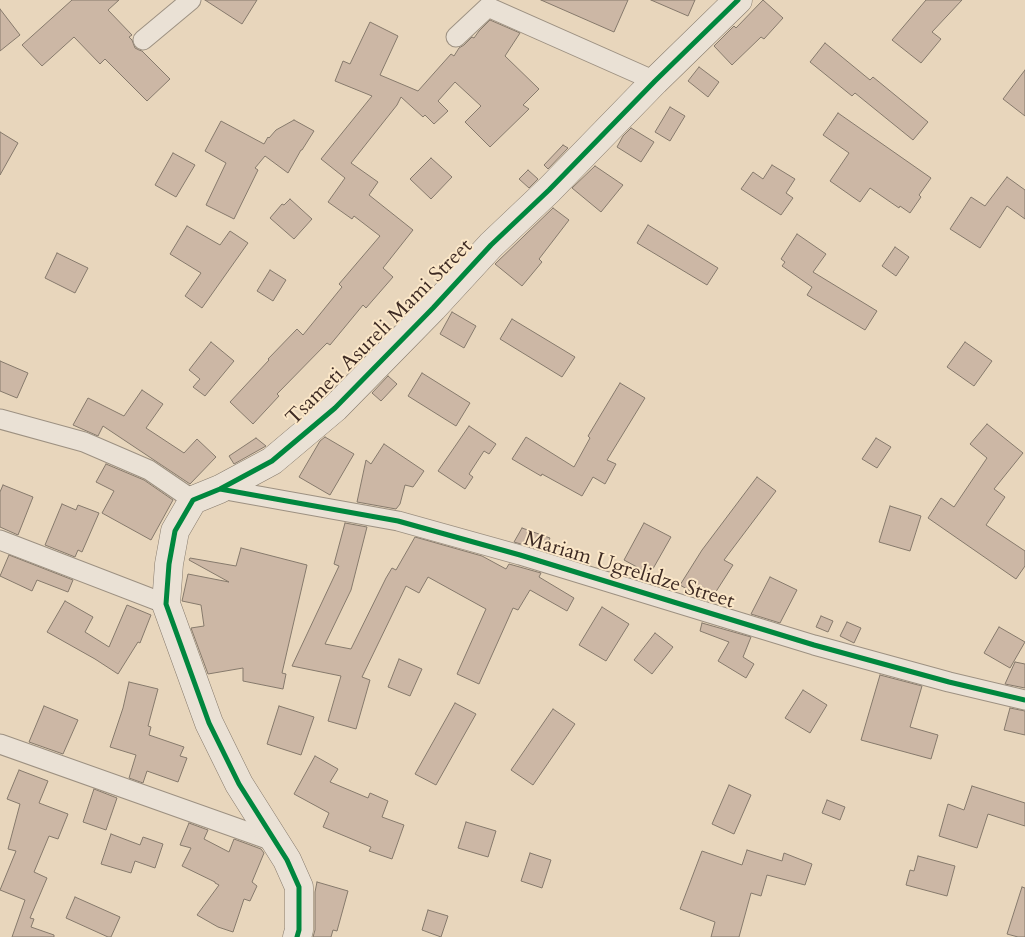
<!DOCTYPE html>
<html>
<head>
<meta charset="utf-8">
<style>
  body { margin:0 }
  canvas { display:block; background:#e8d6bc }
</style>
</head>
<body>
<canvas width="1025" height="937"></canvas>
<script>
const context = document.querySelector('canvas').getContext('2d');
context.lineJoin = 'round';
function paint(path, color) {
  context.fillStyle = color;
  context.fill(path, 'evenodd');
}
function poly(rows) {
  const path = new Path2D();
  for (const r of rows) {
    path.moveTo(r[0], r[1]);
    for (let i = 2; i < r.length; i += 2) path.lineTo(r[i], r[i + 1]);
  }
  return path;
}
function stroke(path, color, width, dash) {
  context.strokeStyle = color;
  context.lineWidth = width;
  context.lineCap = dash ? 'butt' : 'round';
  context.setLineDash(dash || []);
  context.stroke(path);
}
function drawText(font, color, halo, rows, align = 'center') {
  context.font = font + ' Cardo,serif';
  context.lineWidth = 4;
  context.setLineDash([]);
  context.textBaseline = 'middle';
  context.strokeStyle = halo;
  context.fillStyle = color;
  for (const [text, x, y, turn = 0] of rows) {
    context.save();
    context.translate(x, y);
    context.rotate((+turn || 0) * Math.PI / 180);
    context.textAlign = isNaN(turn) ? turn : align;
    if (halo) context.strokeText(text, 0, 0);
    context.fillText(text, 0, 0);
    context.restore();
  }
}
const building = poly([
  [72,0,119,0,108,10,132,35,129,37,132,40,135,48,139,50,142,51,170,79,147,101,105,59,100,64,74,37,42,66,22,45,72,0],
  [205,0,257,0,242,24,205,0],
  [541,0,628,0,614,32,541,0],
  [651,0,695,0,688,16,651,0],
  [763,0,783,18,764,39,761,37,732,65,714,46,734,26,736,28,763,0],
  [926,0,962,0,932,32,941,39,921,63,892,40,926,0],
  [0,9,20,35,0,51,0,9],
  [490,20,520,33,505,56,539,89,523,105,529,109,490,147,465,122,481,106,455,82,438,101,448,111,434,124,425,115,423,117,401,97,397,105,351,163,378,182,369,195,413,230,383,268,393,277,366,308,363,305,330,345,327,343,277,394,279,396,253,424,230,402,269,360,268,359,297,329,303,335,342,287,339,284,380,236,354,216,352,219,328,202,345,178,321,159,372,96,335,81,343,61,350,64,370,22,398,36,380,75,418,91,451,54,454,56,459,48,464,45,472,37,474,38,479,31,490,20],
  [825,43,870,80,873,77,928,122,913,140,855,93,852,96,810,62,825,43],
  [699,67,719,82,708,97,688,81,699,67],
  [1025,70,1025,116,1003,99,1025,70],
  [670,107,685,116,670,141,655,132,670,107],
  [838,113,931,178,919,195,921,197,910,213,900,206,899,208,870,188,860,202,830,181,849,153,823,135,838,113],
  [294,120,314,131,302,150,301,150,288,173,265,156,255,168,258,170,234,219,206,205,226,163,205,151,221,121,264,144,268,137,269,138,276,130,294,120],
  [631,128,654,142,641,162,617,147,623,136,631,128],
  [0,132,18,143,0,175,0,132],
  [563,145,568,148,548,169,544,165,563,145],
  [173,153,195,165,176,197,155,185,173,153],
  [431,158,452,177,431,199,410,179,431,158],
  [772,165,795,179,786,193,793,198,781,215,741,189,753,172,763,179,772,165],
  [595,166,623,185,601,212,572,188,595,166],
  [528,170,538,179,529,188,519,179,528,170],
  [1007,177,1025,190,1025,219,1007,206,980,248,950,229,971,197,985,206,1007,177],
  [290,199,312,219,294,239,270,218,282,204,284,205,290,199],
  [553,208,569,220,539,259,542,262,522,286,495,264,553,208],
  [648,225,718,268,707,285,637,243,648,225],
  [187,226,220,245,230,231,248,243,202,308,185,296,201,273,170,254,187,226],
  [797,234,826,254,813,272,877,311,865,330,807,295,812,287,782,266,785,262,781,259,797,234],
  [895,247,909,257,896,276,882,266,895,247],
  [57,253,88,268,75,293,45,278,57,253],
  [270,270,286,280,273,301,257,291,270,270],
  [452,312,476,326,464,348,440,334,452,312],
  [512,319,575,357,562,377,500,339,512,319],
  [211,342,234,361,205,396,193,387,200,379,189,370,211,342],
  [965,342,992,361,974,386,947,367,965,342],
  [0,361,28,373,17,398,0,391,0,361],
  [422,373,470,403,456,426,408,396,422,373],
  [388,376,397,384,381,401,372,393,388,376],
  [620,383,645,398,607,460,616,464,605,484,593,477,582,496,542,474,541,476,512,459,526,437,574,467,590,438,588,436,620,383],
  [142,390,163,404,146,428,184,453,197,439,216,457,190,484,103,426,98,436,73,425,88,398,124,416,142,390],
  [987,424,1023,453,994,489,1005,497,986,525,1025,551,1025,566,1016,579,928,518,941,498,954,507,987,458,970,444,987,424],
  [469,426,496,444,489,454,484,451,469,474,473,477,465,489,438,471,469,426],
  [325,437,354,454,330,495,299,477,320,441,325,437],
  [256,438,266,446,234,464,229,456,256,438],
  [876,438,891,447,877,468,862,459,876,438],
  [384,444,424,471,413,487,405,485,400,504,396,509,357,502,366,460,371,464,384,444],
  [106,464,144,480,173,500,151,540,102,513,114,491,96,482,106,464],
  [757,477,776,491,724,560,733,565,710,601,704,599,680,585,702,550,757,477],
  [3,485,33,497,18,535,0,527,0,492,3,485],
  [62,504,76,510,78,505,99,513,82,552,78,550,75,557,45,545,62,504],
  [890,506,921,516,910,551,879,542,890,506],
  [345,523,367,527,351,590,325,644,351,649,386,578,392,568,396,570,415,537,482,556,506,569,509,564,541,573,539,577,574,598,567,611,530,590,518,610,513,608,479,684,457,674,486,609,428,577,419,593,406,586,362,677,370,680,356,729,328,721,341,676,292,666,339,566,334,564,345,523],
  [644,523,671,537,650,574,624,560,644,523],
  [522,528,550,538,544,551,514,542,522,528],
  [241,548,307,565,282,673,286,674,283,689,243,681,243,668,208,674,191,628,204,626,201,605,182,601,188,574,229,582,189,560,190,558,236,566,241,548],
  [9,555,73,580,68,592,37,580,32,591,0,576,9,555],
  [770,577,797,590,780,623,751,614,770,577],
  [65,601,93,617,85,632,109,647,127,605,151,615,140,643,138,642,118,674,95,659,47,632,65,601],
  [602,607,629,624,606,661,579,645,602,607],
  [821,616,833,621,828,632,816,627,821,616],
  [847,622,861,628,854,643,840,636,847,622],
  [702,623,751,637,743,657,754,664,746,678,718,661,729,642,700,631,702,623],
  [999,627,1025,642,1010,668,984,653,999,627],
  [655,633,673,647,652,674,634,660,655,633],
  [399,659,422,669,410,696,388,687,399,659],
  [1015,662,1025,664,1025,688,1005,684,1015,662],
  [880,675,922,686,910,727,938,735,931,759,861,740,880,675],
  [129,682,158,689,148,726,151,727,149,735,184,747,180,756,187,758,178,782,147,771,143,783,129,778,136,755,110,747,123,708,129,682],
  [803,690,827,705,810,733,785,718,803,690],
  [455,703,476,714,436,785,415,774,455,703],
  [44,706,78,720,63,754,29,742,44,706],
  [279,706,314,717,301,755,267,744,279,706],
  [1010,708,1025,711,1025,735,1004,730,1010,708],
  [553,709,575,724,533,785,511,770,553,709],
  [315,756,338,769,330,782,368,798,370,793,388,801,382,817,404,825,392,859,369,851,371,847,323,827,329,813,294,794,315,756],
  [19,770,48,781,39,803,68,814,58,839,49,836,34,872,47,878,30,918,34,919,31,927,54,935,54,937,12,937,25,900,0,890,16,851,8,849,20,804,7,799,19,770],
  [729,785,751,795,734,834,712,824,729,785],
  [972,786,1025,803,1025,826,988,814,977,848,939,836,948,804,964,810,972,786],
  [94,789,117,798,106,830,83,822,94,789],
  [827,800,845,807,840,820,822,813,827,800],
  [466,822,496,831,488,857,458,848,466,822],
  [189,823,208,830,204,839,229,852,234,839,261,849,264,853,252,882,257,886,250,901,244,899,233,932,218,927,197,915,219,885,215,883,215,882,182,866,191,848,180,845,189,823],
  [111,834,140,845,143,837,163,844,155,868,135,861,131,873,101,864,111,834],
  [747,850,782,861,784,853,812,864,805,885,767,875,761,896,751,893,739,937,711,937,715,922,680,909,702,851,742,865,747,850],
  [530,853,551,860,542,888,521,881,530,853],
  [918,856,955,866,947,896,906,885,910,870,914,871,918,856],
  [317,882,348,891,337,931,333,930,331,937,313,937,315,930,315,892,317,882],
  [1022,887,1025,888,1025,937,1018,937,1007,934,1022,887],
  [75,897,120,917,111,937,108,937,66,918,75,897],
  [428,910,448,916,441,937,422,930,428,910]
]);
paint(building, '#ccb7a5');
stroke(building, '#867a6c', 1);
const street = poly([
  [456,37,488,7,655,81],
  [143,40,191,0],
  [0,419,84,442,149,470,193,500],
  [220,489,398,521,520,555,814,645,949,682,1025,700],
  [0,540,166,604],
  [0,744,276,842]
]);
const secondary = poly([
  [297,937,299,930,299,887,287,860,239,784,209,723,166,604,169,564,175,531,193,500,220,489,272,461,335,408,433,308,491,245,549,190,655,81,738,0]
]);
stroke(street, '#9d9182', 21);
stroke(secondary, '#867a6c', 29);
stroke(street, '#eae1d5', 19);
stroke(secondary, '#eae1d5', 28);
stroke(poly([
  [220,489,398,521,520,555,814,645,949,682,1025,700],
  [297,937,299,930,299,887,287,860,239,784,209,723,166,604,169,564,175,531,193,500,220,489,272,461,335,408,433,308,491,245,549,190,655,81,738,0]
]), '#00873e', 5);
drawText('21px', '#3d2a23', '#fbe7c8', [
  ["Tsameti Asureli Mami Street",380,333,-45],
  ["Mariam Ugrelidze Street",629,571,17]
]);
</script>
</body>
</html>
